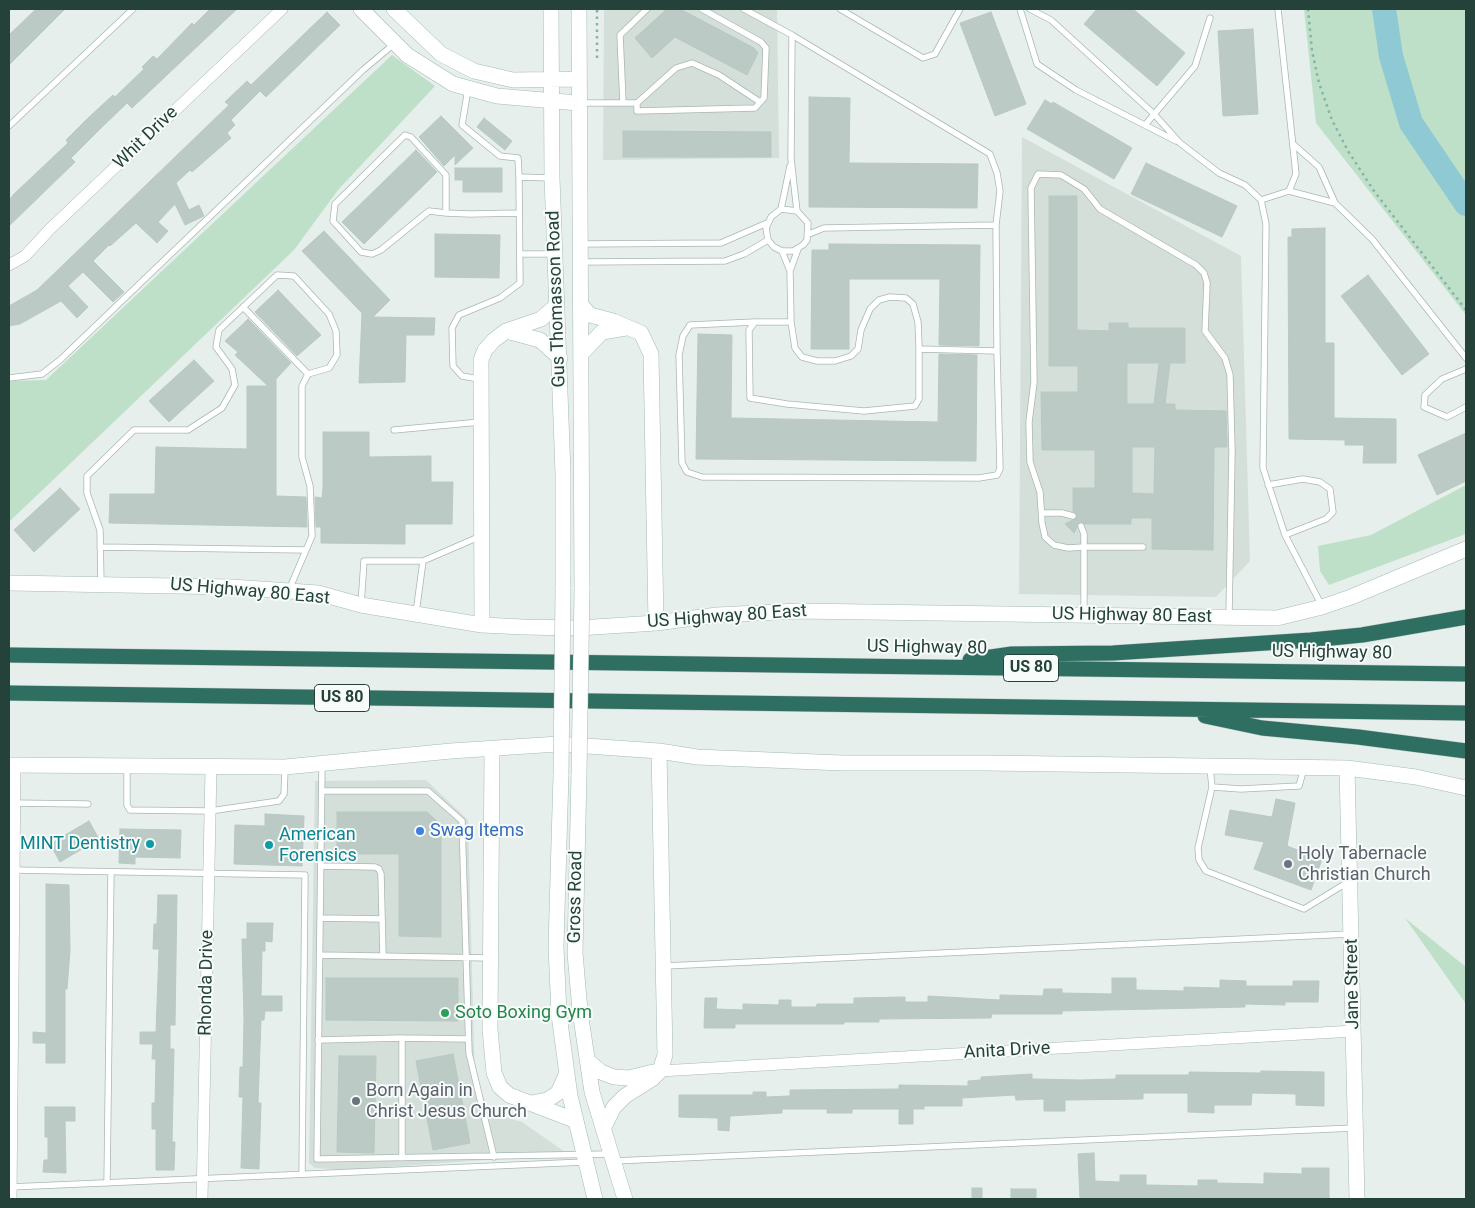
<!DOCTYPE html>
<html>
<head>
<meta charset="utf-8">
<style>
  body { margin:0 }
  #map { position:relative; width:1475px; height:1208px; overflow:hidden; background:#e6efeb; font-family:Roboto,sans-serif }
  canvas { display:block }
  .frame { position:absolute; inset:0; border:10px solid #24423a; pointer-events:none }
</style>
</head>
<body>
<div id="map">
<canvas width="1475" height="1208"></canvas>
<div class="frame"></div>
</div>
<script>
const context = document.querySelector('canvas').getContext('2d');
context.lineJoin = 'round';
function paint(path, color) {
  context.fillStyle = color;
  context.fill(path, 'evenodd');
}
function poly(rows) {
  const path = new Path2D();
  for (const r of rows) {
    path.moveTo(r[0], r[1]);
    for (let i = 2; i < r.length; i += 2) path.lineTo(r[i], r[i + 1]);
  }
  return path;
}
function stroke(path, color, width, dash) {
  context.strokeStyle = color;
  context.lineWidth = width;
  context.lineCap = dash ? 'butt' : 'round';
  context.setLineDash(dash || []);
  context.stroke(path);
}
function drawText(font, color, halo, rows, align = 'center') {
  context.font = font + ' Roboto,sans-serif';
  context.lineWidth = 4;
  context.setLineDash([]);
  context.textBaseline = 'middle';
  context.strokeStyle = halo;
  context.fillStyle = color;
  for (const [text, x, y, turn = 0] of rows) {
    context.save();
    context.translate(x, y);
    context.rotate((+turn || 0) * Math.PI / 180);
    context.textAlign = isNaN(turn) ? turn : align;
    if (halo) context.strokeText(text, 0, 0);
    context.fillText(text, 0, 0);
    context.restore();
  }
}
paint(poly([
  [604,9,777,9,779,158,603,160],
  [1022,137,1241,256,1250,561,1216,597,1019,594],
  [426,780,468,820,475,1082,487,1105,498,1115,522,1122,568,1154,346,1170,315,1168,309,1163,315,781]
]), '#d4dfda');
paint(poly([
  [1304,9,1466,9,1466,315,1316,123],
  [392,55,435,86,338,190,294,250,9,522,9,381,46,380],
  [1466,485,1466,534,1329,585,1320,571,1318,546,1371,535],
  [1405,918,1466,967,1466,1004]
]), '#bfe0c8');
stroke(poly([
  [1384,9,1391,56,1411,123,1466,204]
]), '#8ec9d4', 24);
const building = poly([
  [36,9,65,9,9,65,9,35,36,9],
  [210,9,237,9,132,108,127,103,99,130,71,158,75,162,9,226,9,200,14,194,68,143,66,140,88,118,113,95,115,97,144,69,142,67,153,56,157,59,192,23,194,25,210,9],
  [667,9,680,9,754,48,758,53,747,75,675,37,652,58,635,38,667,9],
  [1097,9,1133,9,1185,53,1157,86,1084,24,1097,9],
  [327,12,340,25,266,97,260,91,231,120,235,125,227,133,231,138,192,172,190,170,176,183,189,210,199,205,204,216,185,225,175,204,158,222,168,231,157,243,136,223,110,246,109,245,93,261,124,292,113,302,83,272,68,286,88,307,77,318,61,301,20,324,9,326,9,306,37,290,229,105,225,102,247,81,251,85,327,12],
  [991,12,1026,104,995,116,960,23,991,12],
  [1253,29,1258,114,1223,116,1218,31,1253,29],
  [809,97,850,98,849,163,978,164,977,208,809,207,809,97],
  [1045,100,1052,104,1053,102,1132,148,1114,179,1027,129,1045,100],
  [441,116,473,148,455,165,455,155,444,166,419,137,441,116],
  [484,118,512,141,505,150,477,127,484,118],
  [623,131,771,132,771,157,623,157,623,131],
  [416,150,437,172,364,244,342,222,416,150],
  [1146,163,1237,206,1222,237,1131,194,1146,163],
  [455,168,502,168,502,192,463,192,463,180,455,180,455,168],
  [1049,196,1077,196,1077,330,1109,331,1109,323,1128,323,1128,328,1185,328,1185,363,1170,363,1165,404,1175,404,1175,410,1226,411,1227,447,1214,447,1213,550,1152,549,1152,518,1131,518,1131,524,1085,524,1080,522,1074,533,1065,524,1078,517,1073,511,1073,488,1095,488,1095,450,1042,450,1041,392,1078,392,1078,366,1049,366,1049,196],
  [1127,363,1159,363,1154,404,1127,404,1127,363],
  [1132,447,1155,447,1154,494,1132,493,1132,447],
  [1325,228,1325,343,1334,343,1334,418,1396,419,1396,463,1363,463,1364,445,1345,445,1345,440,1289,439,1288,237,1292,237,1292,229,1325,228],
  [324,231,390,300,373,317,435,318,434,335,406,335,405,382,359,383,362,313,302,251,324,231],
  [435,234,500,235,499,278,435,277,435,234],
  [829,244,980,245,979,346,939,345,940,279,849,279,849,349,811,349,812,250,829,250,829,244],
  [1368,275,1429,354,1402,375,1341,296,1368,275],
  [278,290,321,335,297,356,255,312,278,290],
  [248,319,291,363,276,379,276,496,306,497,307,527,109,523,110,494,155,494,156,447,247,449,247,386,268,386,235,355,238,352,225,341,248,319],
  [698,334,732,335,731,418,938,422,939,354,977,355,976,461,696,459,698,334],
  [194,360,214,381,169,422,149,401,194,360],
  [323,432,369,432,369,457,431,456,431,482,453,482,452,524,405,524,405,544,321,543,321,527,316,527,315,497,322,498,323,488,323,432],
  [1466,433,1466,481,1437,495,1418,455,1466,433],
  [60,488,80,509,34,552,14,530,60,488],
  [1276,799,1295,803,1287,846,1322,859,1311,890,1254,869,1264,842,1225,835,1230,810,1272,817,1276,799],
  [337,812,427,812,441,825,441,937,399,936,399,854,337,854,337,812],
  [265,814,304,816,302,866,234,864,235,825,265,826,265,814],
  [89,821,99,839,60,862,50,844,89,821],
  [120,829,181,830,180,858,135,857,135,864,119,863,120,829],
  [46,884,69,885,70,951,67,989,65,989,65,1063,46,1063,46,1043,33,1043,33,1032,46,1033,46,884],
  [158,895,177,895,175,1025,170,1025,170,1049,174,1049,172,1142,175,1142,174,1170,156,1170,156,1129,152,1129,152,1103,155,1103,156,1059,152,1059,153,1044,140,1044,140,1032,156,1032,159,949,153,949,154,924,157,924,158,895],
  [247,923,273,923,272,942,265,941,265,951,262,951,261,996,282,996,282,1011,265,1011,264,1020,261,1020,258,1103,261,1103,259,1169,241,1168,243,1097,239,1097,240,1067,243,1067,244,1020,242,939,247,939,247,923],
  [326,978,458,978,458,1021,326,1020,326,978],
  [1112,978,1136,978,1136,990,1184,991,1184,987,1220,988,1220,980,1246,981,1246,986,1293,986,1293,981,1319,981,1318,1002,1285,1002,1285,1005,1245,1004,1245,1007,1062,1011,1062,1014,992,1014,991,1018,879,1019,879,1022,844,1022,844,1024,735,1024,735,1028,704,1028,705,998,717,998,716,1009,743,1010,743,1004,779,1005,779,1000,791,1000,791,1007,816,1007,817,1004,854,1004,854,998,905,997,905,1002,928,1002,928,996,1000,1000,1000,995,1043,996,1044,989,1062,989,1062,993,1112,994,1112,978],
  [453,1054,470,1143,433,1150,416,1061,453,1054],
  [339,1056,376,1056,374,1153,337,1152,339,1056],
  [1261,1071,1324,1072,1324,1106,1296,1105,1296,1094,1252,1093,1251,1105,1214,1105,1214,1113,1188,1112,1188,1093,1143,1093,1143,1099,1065,1100,1065,1111,1044,1111,1044,1099,1016,1100,1015,1095,962,1098,962,1106,924,1106,924,1109,913,1109,913,1124,899,1124,899,1109,852,1109,852,1113,827,1113,827,1109,782,1109,782,1113,730,1116,729,1131,718,1130,718,1118,679,1117,679,1095,753,1095,753,1092,766,1092,766,1097,790,1096,790,1090,899,1089,899,1085,968,1086,968,1081,981,1080,981,1077,1032,1074,1032,1079,1080,1080,1116,1079,1116,1075,1189,1075,1189,1072,1261,1073,1261,1071],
  [45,1107,75,1107,75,1121,65,1121,66,1173,43,1172,44,1160,48,1160,48,1137,45,1137,45,1107],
  [1094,1153,1095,1181,1120,1182,1120,1175,1146,1175,1146,1185,1198,1186,1198,1180,1217,1180,1217,1183,1264,1184,1264,1173,1302,1174,1302,1168,1329,1168,1329,1198,1080,1199,1078,1154,1094,1153],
  [972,1188,982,1188,982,1199,972,1199,972,1188],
  [1011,1189,1036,1189,1036,1199,1011,1199,1011,1189]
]);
paint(building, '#bbcac4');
stroke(building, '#b8c9c2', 1);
const lane = poly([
  [744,9,792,35,791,159,797,211],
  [840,9,923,58,935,54,960,9],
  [1020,9,1037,64,1076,90,1176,141],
  [1030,9,1051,20,1154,114,1180,143,1219,173,1245,185,1261,200,1266,224,1263,468,1285,535,1322,606],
  [792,35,990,154,997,173,1000,191,996,225,824,228,809,234],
  [468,89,462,125,500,156,518,158,519,177],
  [580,103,637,103,637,111,755,108,764,98,766,48,761,42,702,9],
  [623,103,620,35,647,9],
  [637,103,676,68,692,63,719,75,760,102],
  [1145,125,1195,66,1210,18],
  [9,126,133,9],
  [1293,144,1319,167,1335,203],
  [1289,191,1335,203,1372,239,1466,358],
  [1261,200,1289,191,1296,174,1278,9],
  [781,209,797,211,808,223,807,240,803,245,793,251,782,251,774,247,768,240,766,228,771,217,781,209,790,166],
  [446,213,446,175,411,137,405,135,335,204,333,221,361,252,372,254,381,250,429,211,446,213,470,214,519,213],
  [996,225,997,351],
  [581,244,721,243,767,223],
  [782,251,790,271,798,249],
  [521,254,555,254],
  [581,262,725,261,744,254,768,240],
  [790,271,791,322,795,348,802,357,817,361,835,361,851,356,858,349,861,330,870,309,879,300,890,297,906,298,913,304,918,322,919,346,919,399,915,406,864,411,787,404,750,398,749,330,755,322,791,322],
  [243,307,308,374],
  [755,322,690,325,683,336,679,355,682,463,687,472,702,477,979,478,997,475,1000,469,997,351,919,349],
  [1466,369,1442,379,1425,395,1424,407,1447,417,1466,407],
  [9,378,42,374,60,360,363,70,394,44],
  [479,379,462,376,453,366,452,328,459,315,500,298,520,283,519,177,552,178],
  [394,430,480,422],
  [1268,485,1303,479,1320,482,1330,489,1333,512,1326,519,1285,535],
  [1042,513,1062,513,1073,516],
  [1081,526,1084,534,1084,547,1143,547],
  [100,547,306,550],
  [101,584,100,530,87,493,87,476,134,430,188,430,222,408,235,385,232,369,216,347,219,330,277,275,294,276,329,314,336,331,337,355,329,368,308,374,302,386,302,457,310,486,312,536,289,590],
  [361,605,364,561,423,561],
  [416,613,423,561,481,536],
  [1084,613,1084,547,1068,548,1054,545,1045,537,1042,523,1040,492,1030,462,1029,422,1034,382,1031,188,1038,174,1061,175,1084,189,1100,209,1196,265,1204,273,1207,283,1205,331,1225,358,1230,375,1232,452,1229,615],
  [322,765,317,1159,610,1154],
  [127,767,127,805,130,810,210,811,279,801,284,794,285,769],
  [1210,768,1212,787,1241,789,1299,786,1304,768],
  [1212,787,1198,848,1199,860,1206,871,1304,909,1348,882],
  [322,791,428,791,462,821,469,1053,494,1157],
  [9,803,88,804],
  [321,866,375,867,379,869,381,874,383,956],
  [13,870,305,875,302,1174],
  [320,918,382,919],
  [320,955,490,958],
  [665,966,1350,934],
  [318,1040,402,1038],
  [402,1158,402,1038,468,1039],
  [614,1161,1354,1128],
  [107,1183,111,872],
  [10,1187,585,1162]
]);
const street = poly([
  [9,265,25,256,50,229,282,9],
  [660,1071,1354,1031],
  [11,1199,15,765],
  [202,1199,211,768]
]);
const secondary = poly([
  [361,9,407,55,453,84,497,96,578,103],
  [394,9,441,54,474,71,513,80,578,79],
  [551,9,552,178,563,473,563,589],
  [579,9,582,589],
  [580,304,590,315,613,321,641,333,651,354,656,623],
  [506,331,540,340,560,358],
  [581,354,602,332,626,328],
  [9,583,232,587,318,593,361,605,482,625,523,627,579,628,656,623,717,615,799,611,1277,618,1322,607,1351,597,1466,549],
  [482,625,481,360,485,350,494,340,506,331,541,319,556,306],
  [492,749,490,1029,494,1073,500,1087,509,1095,574,1120],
  [9,765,285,767,451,751,558,744,659,751,697,757,842,763,986,763,1347,768,1416,777,1466,788],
  [1347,768,1357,1199],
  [561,774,556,946,559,1015,570,1096,595,1199],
  [579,774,575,953,580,1011,592,1092,625,1199],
  [588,1061,601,1072,614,1077,629,1078,653,1072],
  [531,1103,547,1100,558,1093,566,1075],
  [603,1129,614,1107,625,1096,652,1079,660,1071,665,1055,659,751]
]);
const highway = poly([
  [9,655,1466,674],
  [970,660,1012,654,1113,653,1311,640,1362,635,1466,617],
  [9,693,1466,713],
  [1205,716,1262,728,1358,737,1466,751]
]);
stroke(lane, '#a8b8b2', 7);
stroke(street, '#a8b8b2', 12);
stroke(secondary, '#a4bbb3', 16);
stroke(highway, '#c2cac8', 16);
stroke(poly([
  [1308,9,1312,51,1319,83,1332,120,1348,151,1374,191,1466,310],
  [597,58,597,9]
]), '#86b3a5', 2.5, [2.5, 4]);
stroke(lane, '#fff', 5.5);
stroke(street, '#fff', 11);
stroke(secondary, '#fff', 15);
stroke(highway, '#2f6f62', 15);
const secondaryBridge = poly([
  [561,774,563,589],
  [579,774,582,589]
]);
stroke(secondaryBridge, '#a4bbb3', 16, []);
stroke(secondaryBridge, '#fff', 15);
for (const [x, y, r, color] of [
  [420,831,5,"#3f7fe0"],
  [150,844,5,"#0f9aa8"],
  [269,845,5,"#0f9aa8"],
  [1288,864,5,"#6b7280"],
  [445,1013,5,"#2e9e5b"],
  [356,1101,5,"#6b7280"]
]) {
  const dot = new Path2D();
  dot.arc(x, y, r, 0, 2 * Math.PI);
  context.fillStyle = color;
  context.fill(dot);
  stroke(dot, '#f7fbf9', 2);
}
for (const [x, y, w] of [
  [1031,668,55],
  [342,698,55]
]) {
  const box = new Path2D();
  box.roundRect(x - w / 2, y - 13.5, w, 27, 4);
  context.fillStyle = '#f7fbf9';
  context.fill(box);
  stroke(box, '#24423a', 1);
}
drawText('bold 16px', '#24423a', null, [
  ["US 80",1031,668],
  ["US 80",342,698]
]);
drawText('18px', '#24423a', '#f7fbf9', [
  ["Whit Drive",146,138,-44],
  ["Gus Thomasson Road",557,299,-92],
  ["US Highway 80 East",250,592,5],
  ["US Highway 80 East",1132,616,1],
  ["US Highway 80 East",727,617,-4],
  ["US Highway 80",927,648,1],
  ["US Highway 80",1332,653,1],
  ["Gross Road",576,897,-89],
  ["Rhonda Drive",207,983,-89],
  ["Jane Street",1353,984,-91],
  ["Anita Drive",1007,1051,-3]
]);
drawText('18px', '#366cbe', '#f7fbf9', [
  ["Swag Items",430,831]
], 'left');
drawText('18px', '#0d838f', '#f7fbf9', [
  ["American",279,835],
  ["Forensics",279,856],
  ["MINT Dentistry",140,844,"right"]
], 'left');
drawText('18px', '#5b616d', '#f7fbf9', [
  ["Holy Tabernacle",1298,854],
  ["Christian Church",1298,875],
  ["Born Again in",366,1091],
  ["Christ Jesus Church",366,1112]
], 'left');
drawText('18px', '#27864d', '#f7fbf9', [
  ["Soto Boxing Gym",455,1013]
], 'left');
</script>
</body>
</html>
